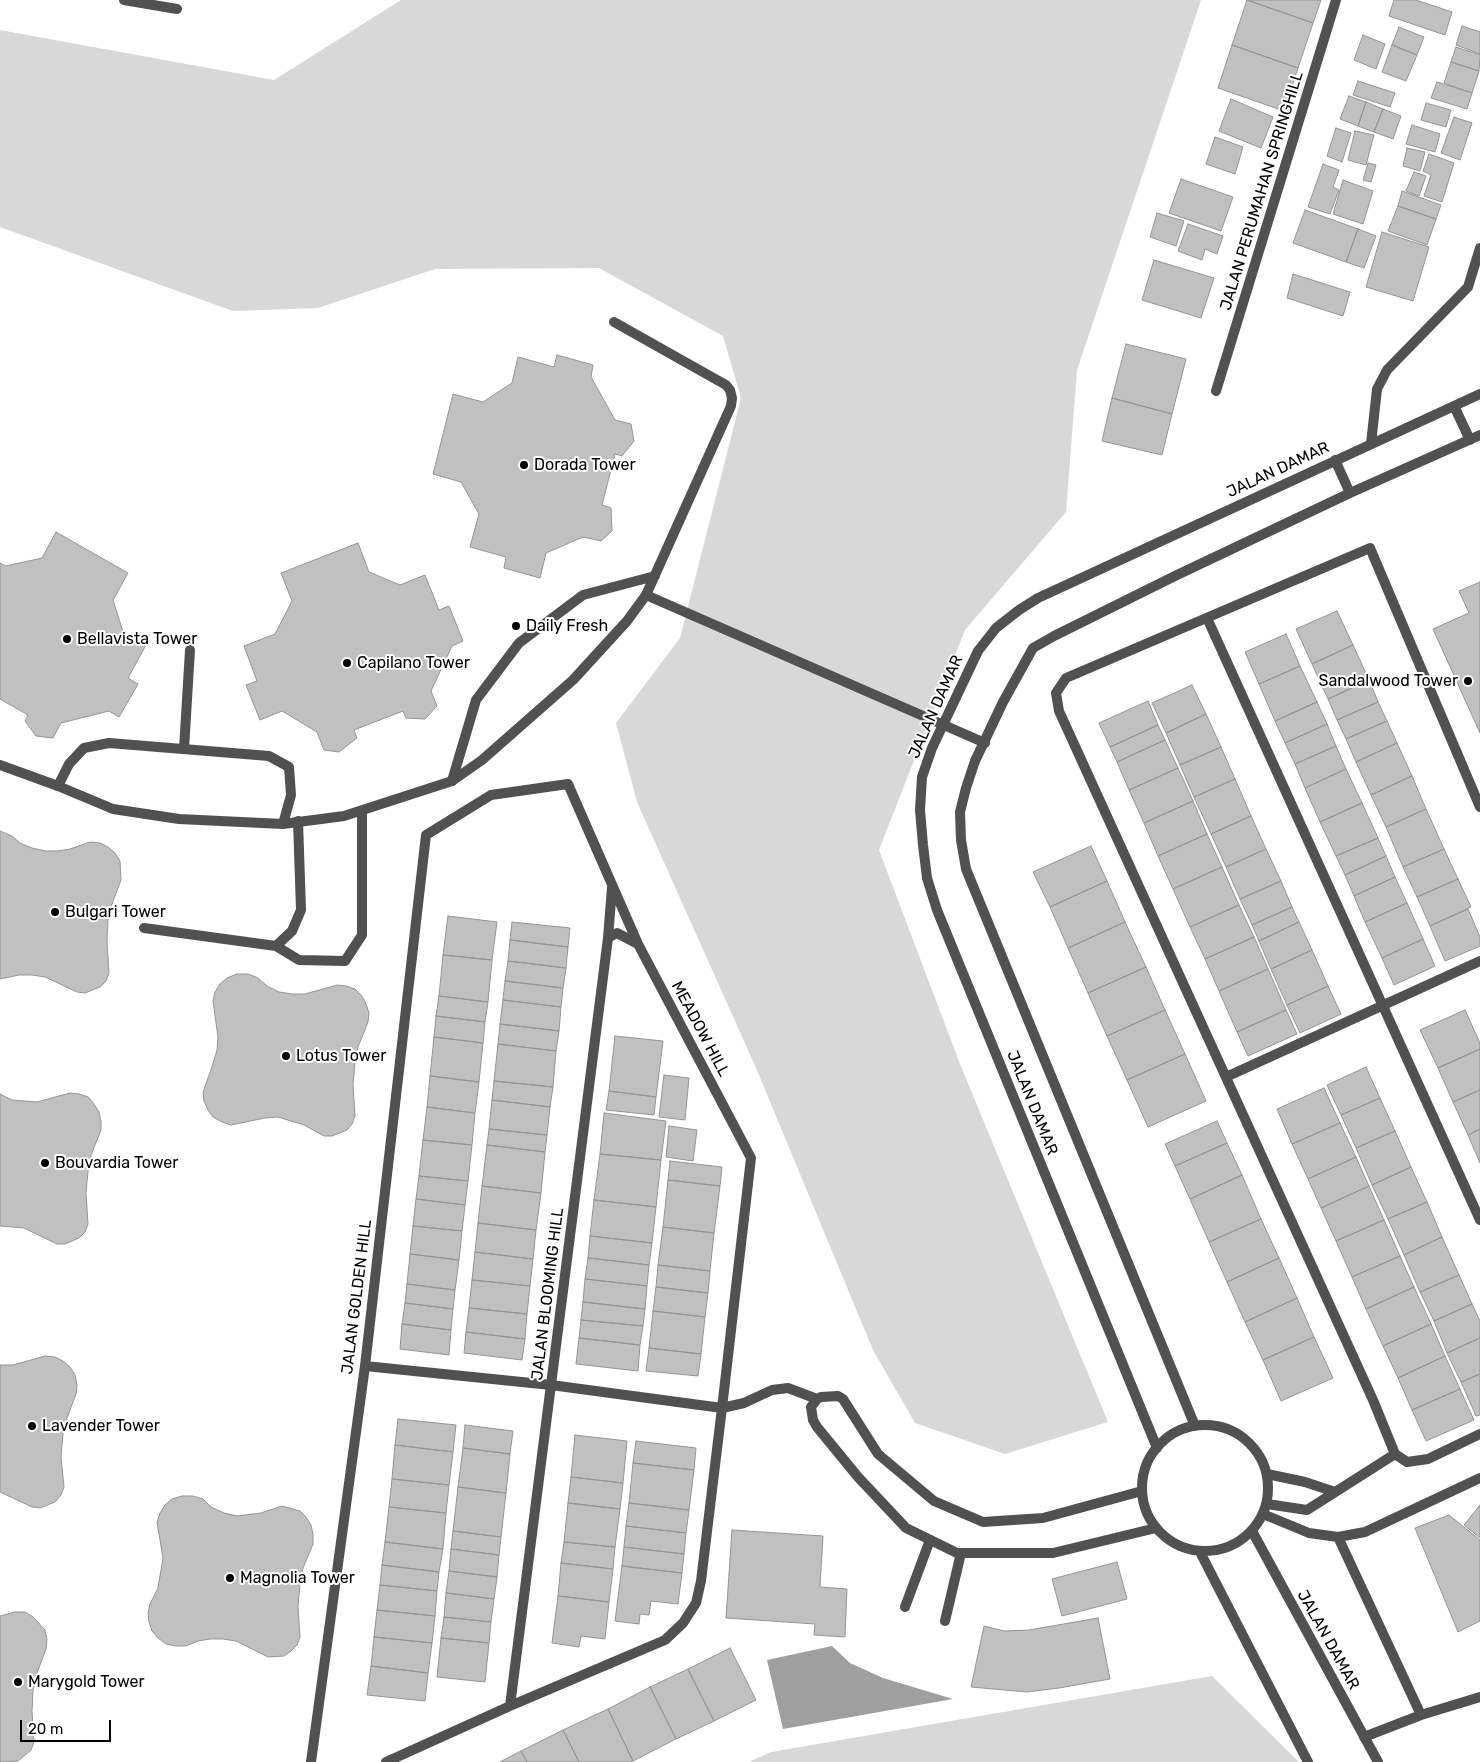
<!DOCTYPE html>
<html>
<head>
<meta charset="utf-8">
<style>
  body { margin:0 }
  #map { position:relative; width:1480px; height:1762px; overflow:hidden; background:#fff; font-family:Rubik,sans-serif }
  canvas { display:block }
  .scale { position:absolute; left:20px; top:1720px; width:91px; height:22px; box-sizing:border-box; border:2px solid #000; border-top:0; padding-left:6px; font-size:15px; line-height:18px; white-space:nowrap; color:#000; -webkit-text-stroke:4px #fff; paint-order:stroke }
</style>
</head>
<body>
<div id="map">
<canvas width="1480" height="1762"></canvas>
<div class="scale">20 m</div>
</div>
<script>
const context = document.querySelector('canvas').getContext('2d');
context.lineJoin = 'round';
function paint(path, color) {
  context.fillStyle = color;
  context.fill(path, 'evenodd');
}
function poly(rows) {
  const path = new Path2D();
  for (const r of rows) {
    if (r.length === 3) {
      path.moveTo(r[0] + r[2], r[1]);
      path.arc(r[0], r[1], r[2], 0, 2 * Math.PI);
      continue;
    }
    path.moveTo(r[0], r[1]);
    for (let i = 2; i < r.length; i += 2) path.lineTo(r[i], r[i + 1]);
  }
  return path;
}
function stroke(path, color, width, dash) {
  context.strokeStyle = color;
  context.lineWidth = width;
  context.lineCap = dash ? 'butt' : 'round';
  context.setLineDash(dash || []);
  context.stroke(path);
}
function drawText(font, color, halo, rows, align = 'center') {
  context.font = font + ' Rubik,sans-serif';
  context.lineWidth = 4;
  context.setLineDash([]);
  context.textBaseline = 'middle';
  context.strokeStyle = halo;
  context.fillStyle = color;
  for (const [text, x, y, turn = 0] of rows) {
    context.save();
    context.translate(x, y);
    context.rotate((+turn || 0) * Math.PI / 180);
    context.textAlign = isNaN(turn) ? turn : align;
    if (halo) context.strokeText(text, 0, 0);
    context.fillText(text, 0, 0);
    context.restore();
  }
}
paint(poly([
  [401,0,1201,0,1077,370,1066,512,965,630,879,850,960,1064,1108,1422,1005,1454,915,1423,873,1350,756,1068,637,802,616,723,680,638,741,398,723,336,599,268,435,269,318,308,233,311,0,227,0,30,274,80],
  [1212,1676,1299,1762,749,1762,771,1752]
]), '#d8d8d8');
paint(poly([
  [832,1646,850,1663,883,1678,953,1699,783,1729,767,1660]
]), '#9f9f9f');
const building = poly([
  [1247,0,1313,23,1298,68,1232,45,1247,0],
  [1247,0,1321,0,1313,23,1247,0],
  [1394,0,1416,0,1452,12,1445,35,1389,16,1394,0],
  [1462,26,1480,32,1480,54,1456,45,1462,26],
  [1399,27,1424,37,1417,55,1392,45,1399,27],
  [1363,35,1385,44,1376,69,1354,60,1363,35],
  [1232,45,1298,68,1284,111,1218,88,1232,45],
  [1392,45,1417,55,1406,81,1382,72,1392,45],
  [1456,47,1480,55,1479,71,1451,62,1456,47],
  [1451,62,1479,71,1472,93,1444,83,1451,62],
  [1358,81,1395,93,1390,107,1353,95,1358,81],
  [1437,82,1472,93,1467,109,1431,98,1437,82],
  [1349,96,1366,102,1358,126,1340,119,1349,96],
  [1231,99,1273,117,1261,148,1219,131,1231,99],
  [1366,102,1383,109,1374,132,1358,126,1366,102],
  [1426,103,1451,110,1446,127,1421,120,1426,103],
  [1383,109,1401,116,1393,139,1374,132,1383,109],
  [1454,117,1472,123,1460,160,1441,153,1454,117],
  [1412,125,1440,134,1435,152,1406,144,1412,125],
  [1336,128,1351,133,1342,162,1327,156,1336,128],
  [1355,131,1374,135,1366,165,1348,160,1355,131],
  [1215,137,1243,147,1235,174,1206,164,1215,137],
  [1407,148,1425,152,1420,171,1403,166,1407,148],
  [1429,154,1454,163,1442,202,1424,196,1431,175,1423,171,1429,154],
  [1368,163,1376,165,1371,182,1363,180,1368,163],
  [1323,164,1339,170,1333,187,1339,190,1330,214,1308,207,1323,164],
  [1414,172,1426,176,1419,196,1406,191,1414,172],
  [1181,179,1233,197,1221,231,1169,213,1181,179],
  [1343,180,1373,191,1363,224,1333,214,1343,180],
  [1402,191,1441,205,1436,219,1398,206,1402,191],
  [1398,206,1436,219,1427,245,1388,231,1398,206],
  [1305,210,1358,229,1346,262,1293,243,1305,210],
  [1157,213,1184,221,1176,246,1150,237,1157,213],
  [1188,224,1223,236,1217,254,1205,249,1202,260,1178,251,1188,224],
  [1358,229,1376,236,1364,268,1346,262,1358,229],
  [1382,232,1429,247,1413,301,1366,287,1382,232],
  [1154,260,1214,278,1201,318,1142,300,1154,260],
  [1293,274,1350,292,1343,316,1287,298,1293,274],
  [1126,344,1186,359,1172,414,1112,398,1126,344],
  [557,355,593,365,591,377,615,420,631,424,634,441,622,456,615,454,602,505,611,508,612,531,601,541,583,537,546,553,540,578,504,568,506,557,470,547,479,514,461,482,433,474,453,394,483,402,512,383,518,357,554,367,557,355],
  [1112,398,1172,414,1162,455,1102,441,1112,398],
  [56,532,128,573,113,600,123,632,146,645,128,678,138,684,119,717,109,711,61,723,53,738,36,736,25,721,28,715,0,699,0,563,6,566,42,558,56,532],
  [358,543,369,572,400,585,425,575,439,610,449,606,463,641,452,646,431,691,437,706,425,719,406,718,403,711,354,730,357,738,339,752,324,750,317,732,282,711,260,720,246,685,257,681,244,646,275,634,292,601,281,573,358,543],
  [1480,582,1480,733,1433,629,1469,613,1459,591,1480,582],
  [1337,611,1353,645,1312,664,1296,629,1337,611],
  [1286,634,1300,666,1259,684,1245,652,1286,634],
  [1353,645,1369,680,1328,699,1312,664,1353,645],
  [1300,666,1317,702,1275,721,1259,684,1300,666],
  [1369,680,1378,702,1337,720,1328,699,1369,680],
  [1192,685,1206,714,1166,733,1152,703,1192,685],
  [1148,701,1158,725,1110,747,1099,723,1148,701],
  [1317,702,1327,724,1285,743,1275,721,1317,702],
  [1378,702,1387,721,1346,739,1337,720,1378,702],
  [1206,714,1221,747,1180,765,1166,733,1206,714],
  [1387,721,1397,743,1356,762,1346,739,1387,721],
  [1327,724,1336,746,1295,764,1285,743,1327,724],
  [1158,725,1165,740,1117,762,1110,747,1158,725],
  [1165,740,1178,768,1129,790,1117,762,1165,740],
  [1397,743,1412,776,1371,795,1356,762,1397,743],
  [1336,746,1346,769,1305,788,1295,764,1336,746],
  [1221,747,1235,779,1194,797,1180,765,1221,747],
  [1178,768,1193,801,1144,823,1129,790,1178,768],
  [1346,769,1362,803,1320,822,1305,788,1346,769],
  [1412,776,1426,809,1386,827,1371,795,1412,776],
  [1235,779,1251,816,1211,834,1194,797,1235,779],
  [1193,801,1207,834,1158,856,1144,823,1193,801],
  [1362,803,1378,838,1336,856,1320,822,1362,803],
  [1426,809,1444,849,1403,867,1386,827,1426,809],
  [1251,816,1266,849,1226,867,1211,834,1251,816],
  [0,831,12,836,20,843,32,848,46,851,58,851,70,849,90,842,100,843,108,847,115,853,120,861,121,880,112,904,108,920,107,942,109,973,106,981,100,987,85,993,77,992,45,977,32,975,19,975,0,979,0,831],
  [1207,834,1222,867,1173,889,1158,856,1207,834],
  [1378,838,1386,856,1345,875,1336,856,1378,838],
  [1091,846,1107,881,1050,907,1033,872,1091,846],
  [1266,849,1281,881,1240,899,1226,867,1266,849],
  [1444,849,1458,879,1417,897,1403,867,1444,849],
  [1386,856,1395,877,1354,896,1345,875,1386,856],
  [1222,867,1239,905,1190,927,1173,889,1222,867],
  [1395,877,1407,903,1365,922,1354,896,1395,877],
  [1458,879,1471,907,1430,926,1417,897,1458,879],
  [1107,881,1125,922,1068,948,1050,907,1107,881],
  [1281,881,1292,907,1252,925,1240,899,1281,881],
  [1407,903,1423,939,1382,958,1365,922,1407,903],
  [1239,905,1254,937,1205,959,1190,927,1239,905],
  [1292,907,1299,922,1259,941,1252,925,1292,907],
  [1468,909,1480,937,1480,946,1445,961,1430,926,1468,909],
  [448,916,497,922,492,960,443,955,448,916],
  [512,922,570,928,568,947,510,940,512,922],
  [1125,922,1146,967,1088,993,1068,948,1125,922],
  [1299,922,1312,950,1271,969,1259,941,1299,922],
  [1254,937,1268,969,1219,991,1205,959,1254,937],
  [1423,939,1435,966,1394,985,1382,958,1423,939],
  [510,940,568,947,566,968,508,961,510,940],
  [1312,950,1328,986,1287,1005,1271,969,1312,950],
  [443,955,492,960,488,1002,439,996,443,955],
  [508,961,566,968,563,988,505,981,508,961],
  [1146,967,1165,1010,1107,1036,1088,993,1146,967],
  [1268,969,1286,1010,1237,1032,1219,991,1268,969],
  [237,974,248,974,258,978,267,986,279,992,292,994,305,994,337,985,346,986,355,989,362,996,366,1004,369,1013,368,1022,358,1047,355,1063,353,1085,355,1116,352,1124,347,1130,332,1136,324,1136,304,1125,278,1117,265,1118,231,1125,222,1122,213,1117,208,1110,204,1101,203,1092,212,1067,217,1050,218,1037,213,1001,215,992,220,984,227,978,237,974],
  [505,981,563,988,561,1007,503,1000,505,981],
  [1328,986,1341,1014,1300,1033,1287,1005,1328,986],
  [439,996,488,1002,485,1022,436,1016,439,996],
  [503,1000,561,1007,559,1031,500,1024,503,1000],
  [1165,1010,1185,1054,1127,1080,1107,1036,1165,1010],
  [1286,1010,1297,1034,1248,1056,1237,1032,1286,1010],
  [1465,1010,1480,1043,1480,1049,1438,1068,1420,1030,1465,1010],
  [436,1016,485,1022,483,1043,434,1037,436,1016],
  [500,1024,559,1031,556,1051,498,1044,500,1024],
  [615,1036,663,1041,656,1097,609,1091,615,1036],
  [434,1037,483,1043,479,1082,430,1076,434,1037],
  [498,1044,556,1051,553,1087,494,1081,498,1044],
  [1480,1049,1480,1090,1453,1102,1438,1068,1480,1049],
  [1185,1054,1206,1101,1148,1127,1127,1080,1185,1054],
  [1366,1067,1380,1098,1341,1115,1327,1085,1366,1067],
  [664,1075,689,1078,685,1120,659,1117,664,1075],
  [430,1076,479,1082,475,1113,427,1107,430,1076],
  [494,1081,553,1087,550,1107,492,1100,494,1081],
  [1324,1088,1340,1123,1292,1144,1277,1109,1324,1088],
  [1480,1090,1480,1129,1468,1135,1453,1102,1480,1090],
  [609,1091,656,1097,654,1115,606,1110,609,1091],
  [70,1093,79,1094,88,1097,94,1104,99,1112,101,1121,101,1130,91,1155,88,1171,86,1193,88,1224,85,1232,79,1238,65,1244,57,1244,24,1228,0,1226,0,1094,12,1100,37,1102,70,1093],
  [1380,1098,1395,1131,1356,1148,1341,1115,1380,1098],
  [492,1100,550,1107,547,1135,489,1129,492,1100],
  [427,1107,475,1113,472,1145,423,1140,427,1107],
  [604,1113,666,1121,661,1160,600,1154,604,1113],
  [1217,1121,1227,1143,1175,1166,1165,1144,1217,1121],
  [1340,1123,1356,1157,1308,1179,1292,1144,1340,1123],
  [669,1126,697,1130,693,1161,666,1157,669,1126],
  [489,1129,547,1135,545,1152,487,1145,489,1129],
  [1480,1129,1480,1163,1468,1135,1480,1129],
  [1395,1131,1411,1167,1372,1185,1356,1148,1395,1131],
  [423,1140,472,1145,468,1181,419,1176,423,1140],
  [1227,1143,1242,1175,1190,1199,1175,1166,1227,1143],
  [487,1145,545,1152,541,1193,482,1186,487,1145],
  [600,1154,661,1160,656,1207,594,1200,600,1154],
  [1356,1157,1369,1186,1321,1208,1308,1179,1356,1157],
  [670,1161,722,1167,720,1186,668,1180,670,1161],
  [1411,1167,1427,1202,1388,1219,1372,1185,1411,1167],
  [1242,1175,1261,1219,1209,1242,1190,1199,1242,1175],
  [419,1176,468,1181,465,1205,416,1199,419,1176],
  [668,1180,720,1186,714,1233,663,1227,668,1180],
  [482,1186,541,1193,536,1230,478,1223,482,1186],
  [1369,1186,1384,1220,1336,1241,1321,1208,1369,1186],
  [416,1199,465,1205,462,1231,413,1226,416,1199],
  [594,1200,656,1207,652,1243,590,1236,594,1200],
  [1427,1202,1442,1237,1404,1255,1388,1219,1427,1202],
  [1261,1219,1279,1258,1227,1282,1209,1242,1261,1219],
  [1384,1220,1400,1256,1352,1277,1336,1241,1384,1220],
  [478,1223,536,1230,533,1259,475,1252,478,1223],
  [413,1226,462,1231,459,1260,410,1254,413,1226],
  [663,1227,714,1233,710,1271,658,1265,663,1227],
  [590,1236,652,1243,649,1265,588,1258,590,1236],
  [1442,1237,1459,1275,1420,1292,1404,1255,1442,1237],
  [475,1252,533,1259,530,1286,472,1280,475,1252],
  [410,1254,459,1260,455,1290,407,1284,410,1254],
  [1400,1256,1414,1287,1366,1309,1352,1277,1400,1256],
  [588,1258,649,1265,647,1286,585,1279,588,1258],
  [1279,1258,1297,1298,1245,1322,1227,1282,1279,1258],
  [658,1265,710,1271,708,1293,656,1287,658,1265],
  [1459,1275,1472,1304,1434,1321,1420,1292,1459,1275],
  [585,1279,647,1286,645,1309,583,1302,585,1279],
  [472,1280,530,1286,527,1314,469,1308,472,1280],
  [407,1284,455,1290,453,1309,405,1303,407,1284],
  [656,1287,708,1293,705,1317,653,1311,656,1287],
  [1414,1287,1431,1324,1383,1346,1366,1309,1414,1287],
  [1297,1298,1314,1337,1263,1360,1245,1322,1297,1298],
  [583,1302,645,1309,643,1326,581,1320,583,1302],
  [405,1303,453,1309,451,1330,402,1324,405,1303],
  [1472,1304,1480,1321,1480,1338,1447,1353,1434,1321,1472,1304],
  [469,1308,527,1314,525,1339,466,1332,469,1308],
  [653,1311,705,1317,701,1354,649,1348,653,1311],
  [581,1320,643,1326,640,1345,579,1338,581,1320],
  [402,1324,451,1330,449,1355,400,1349,402,1324],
  [1431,1324,1445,1356,1398,1378,1383,1346,1431,1324],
  [466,1332,525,1339,522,1360,464,1353,466,1332],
  [1314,1337,1333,1378,1281,1401,1263,1360,1314,1337],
  [579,1338,640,1345,638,1371,576,1364,579,1338],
  [1480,1338,1480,1374,1461,1382,1447,1353,1480,1338],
  [649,1348,701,1354,698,1376,646,1371,649,1348],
  [45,1356,55,1357,63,1361,70,1367,75,1375,77,1385,76,1394,67,1418,63,1434,61,1457,64,1487,61,1495,55,1502,40,1508,32,1507,0,1492,0,1365,13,1365,45,1356],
  [1445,1356,1460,1389,1412,1410,1398,1378,1445,1356],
  [1480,1374,1480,1415,1476,1416,1461,1382,1480,1374],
  [1460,1389,1474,1420,1426,1441,1412,1410,1460,1389],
  [398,1419,456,1425,453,1452,395,1445,398,1419],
  [465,1425,513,1431,510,1454,463,1448,465,1425],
  [575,1435,627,1441,623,1483,571,1477,575,1435],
  [636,1441,696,1448,694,1470,633,1463,636,1441],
  [395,1445,453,1452,449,1485,392,1479,395,1445],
  [463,1448,510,1454,506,1493,458,1487,463,1448],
  [633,1463,694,1470,689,1510,629,1503,633,1463],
  [571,1477,623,1483,620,1509,568,1503,571,1477],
  [392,1479,449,1485,446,1513,389,1507,392,1479],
  [458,1487,506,1493,501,1537,453,1531,458,1487],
  [182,1496,193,1496,203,1499,211,1507,224,1513,237,1516,261,1513,282,1506,300,1511,306,1517,311,1525,313,1534,313,1544,303,1568,300,1584,298,1606,300,1637,297,1645,291,1651,284,1656,268,1657,236,1641,223,1639,210,1639,198,1641,186,1646,176,1646,166,1644,158,1638,152,1631,149,1622,148,1613,150,1604,158,1588,163,1558,157,1522,160,1513,165,1505,172,1499,182,1496],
  [568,1503,620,1509,615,1547,564,1542,568,1503],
  [629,1503,689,1510,686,1533,626,1526,629,1503],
  [1480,1505,1480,1538,1464,1525,1480,1505],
  [389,1507,446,1513,443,1549,385,1542,389,1507],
  [1449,1515,1480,1540,1480,1621,1458,1632,1415,1528,1449,1515],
  [626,1526,686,1533,684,1554,624,1547,626,1526],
  [732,1530,823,1536,820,1587,847,1589,845,1637,814,1635,815,1624,726,1618,732,1530],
  [453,1531,501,1537,499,1555,451,1549,453,1531],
  [385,1542,443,1549,439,1572,382,1565,385,1542],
  [564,1542,615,1547,613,1569,561,1563,564,1542],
  [624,1547,684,1554,682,1573,622,1566,624,1547],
  [451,1549,499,1555,497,1577,449,1571,451,1549],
  [1117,1562,1127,1599,1062,1616,1052,1579,1117,1562],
  [561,1563,613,1569,609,1602,558,1596,561,1563],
  [382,1565,439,1572,437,1591,380,1585,382,1565],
  [622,1566,682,1573,678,1604,651,1601,649,1615,640,1614,639,1624,615,1621,622,1566],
  [449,1571,497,1577,494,1599,446,1593,449,1571],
  [380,1585,437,1591,435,1616,377,1610,380,1585],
  [446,1593,494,1599,491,1622,444,1617,446,1593],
  [558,1596,609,1602,605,1639,581,1636,579,1647,552,1643,558,1596],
  [377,1610,435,1616,432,1643,374,1637,377,1610],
  [15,1612,25,1612,33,1617,45,1630,47,1640,46,1649,37,1673,33,1690,32,1712,34,1742,31,1750,18,1761,1,1762,0,1761,0,1616,15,1612],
  [444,1617,491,1622,489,1643,441,1638,444,1617],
  [1098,1618,1110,1679,1059,1688,1027,1692,971,1687,984,1626,1004,1631,1029,1630,1098,1618],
  [374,1637,432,1643,428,1673,371,1666,374,1637],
  [441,1638,489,1643,485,1682,437,1677,441,1638],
  [730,1648,756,1700,714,1721,688,1669,730,1648],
  [371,1666,428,1673,425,1701,367,1695,371,1666],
  [688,1669,714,1721,676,1739,650,1687,688,1669],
  [650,1687,676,1739,633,1761,608,1709,650,1687],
  [608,1709,633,1761,630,1762,579,1762,563,1730,608,1709],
  [563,1730,579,1762,527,1762,521,1751,563,1730],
  [521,1751,527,1762,500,1762,521,1751]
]);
paint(building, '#c0c0c0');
stroke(building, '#959595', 1);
stroke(poly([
  [124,0,177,9],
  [614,322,726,385,730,390,732,398,731,406,646,595],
  [184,749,190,650],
  [452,781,476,700,519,643,583,595,655,576],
  [58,786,69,764,84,748,109,743,269,756,289,767,291,795,283,824],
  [144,928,276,946,299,960,345,961,362,935,362,811],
  [276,946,292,931,301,910,298,821],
  [1263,1514,1309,1533,1338,1537,1365,1532,1480,1478],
  [1338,1537,1421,1715],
  [905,1607,930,1540],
  [945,1621,961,1553],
  [1364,1737,1421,1715,1480,1697]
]), '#515151', 10);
stroke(poly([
  [1216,391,1336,0],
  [1371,444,1377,389,1387,370,1468,287,1480,248],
  [1207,618,1480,1220],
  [0,765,58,786,113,809,179,819,283,824,344,816,452,781,482,760,573,680,627,621,646,595,985,743],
  [1480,807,1370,548,1066,678,1056,693,1059,711,1373,1400,1395,1454,1407,1462,1428,1459,1480,1434],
  [1226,1077,1480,961],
  [365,1366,551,1385,722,1408,744,1403,772,1390,788,1388,817,1399],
  [1267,1474,1305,1482,1335,1492],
  [1142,1491,1043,1518,983,1522,934,1501,878,1454,843,1399,838,1396,821,1397,817,1399,811,1407,813,1420,817,1427,858,1477,906,1528,957,1553,1053,1553,1156,1528],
  [1267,1504,1307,1510,1395,1454],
  [510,1706,608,938,612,888],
  [311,1762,365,1366,426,835,491,795,568,784,638,944],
  [386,1762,510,1706,665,1640,683,1623,696,1603,701,1581,722,1408,751,1158,638,944,617,933,608,938]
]), '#515151', 10);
stroke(poly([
  [1454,406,1470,440],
  [1335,460,1350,493],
  [1205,1488,63],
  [1195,1426,966,869,961,840,960,812,966,788,975,761,1003,702,1033,648,1054,636,1177,575,1350,493,1480,435],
  [1157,1448,937,910,927,878,923,845,920,810,922,777,932,748,978,651,996,628,1019,610,1038,598,1480,394],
  [1252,1531,1378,1762],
  [1200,1552,1308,1762]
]), '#515151', 10);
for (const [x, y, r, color] of [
  [524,465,5,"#000"],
  [516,626,5,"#000"],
  [67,639,5,"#000"],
  [347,663,5,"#000"],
  [1468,681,5,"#000"],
  [55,912,5,"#000"],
  [286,1056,5,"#000"],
  [45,1163,5,"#000"],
  [32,1426,5,"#000"],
  [230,1578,5,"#000"],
  [18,1682,5,"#000"]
]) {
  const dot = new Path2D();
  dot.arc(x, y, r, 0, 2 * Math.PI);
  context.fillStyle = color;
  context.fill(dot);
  stroke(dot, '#fff', 2);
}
drawText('16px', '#000', '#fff', [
  ["JALAN PERUMAHAN SPRINGHILL",1262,191,-73],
  ["JALAN DAMAR",1278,470,-25],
  ["JALAN DAMAR",936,707,-66],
  ["MEADOW HILL",700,1029,62],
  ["JALAN DAMAR",1032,1103,68],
  ["JALAN BLOOMING HILL",548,1294,-83],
  ["JALAN GOLDEN HILL",357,1297,-83],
  ["JALAN DAMAR",1328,1640,61]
]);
drawText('16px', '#000', '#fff', [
  ["Dorada Tower",534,465],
  ["Daily Fresh",526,626],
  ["Bellavista Tower",77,639],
  ["Capilano Tower",357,663],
  ["Sandalwood Tower",1458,681,"right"],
  ["Bulgari Tower",65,912],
  ["Lotus Tower",296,1056],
  ["Bouvardia Tower",55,1163],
  ["Lavender Tower",42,1426],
  ["Magnolia Tower",240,1578],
  ["Marygold Tower",28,1682]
], 'left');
</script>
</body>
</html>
